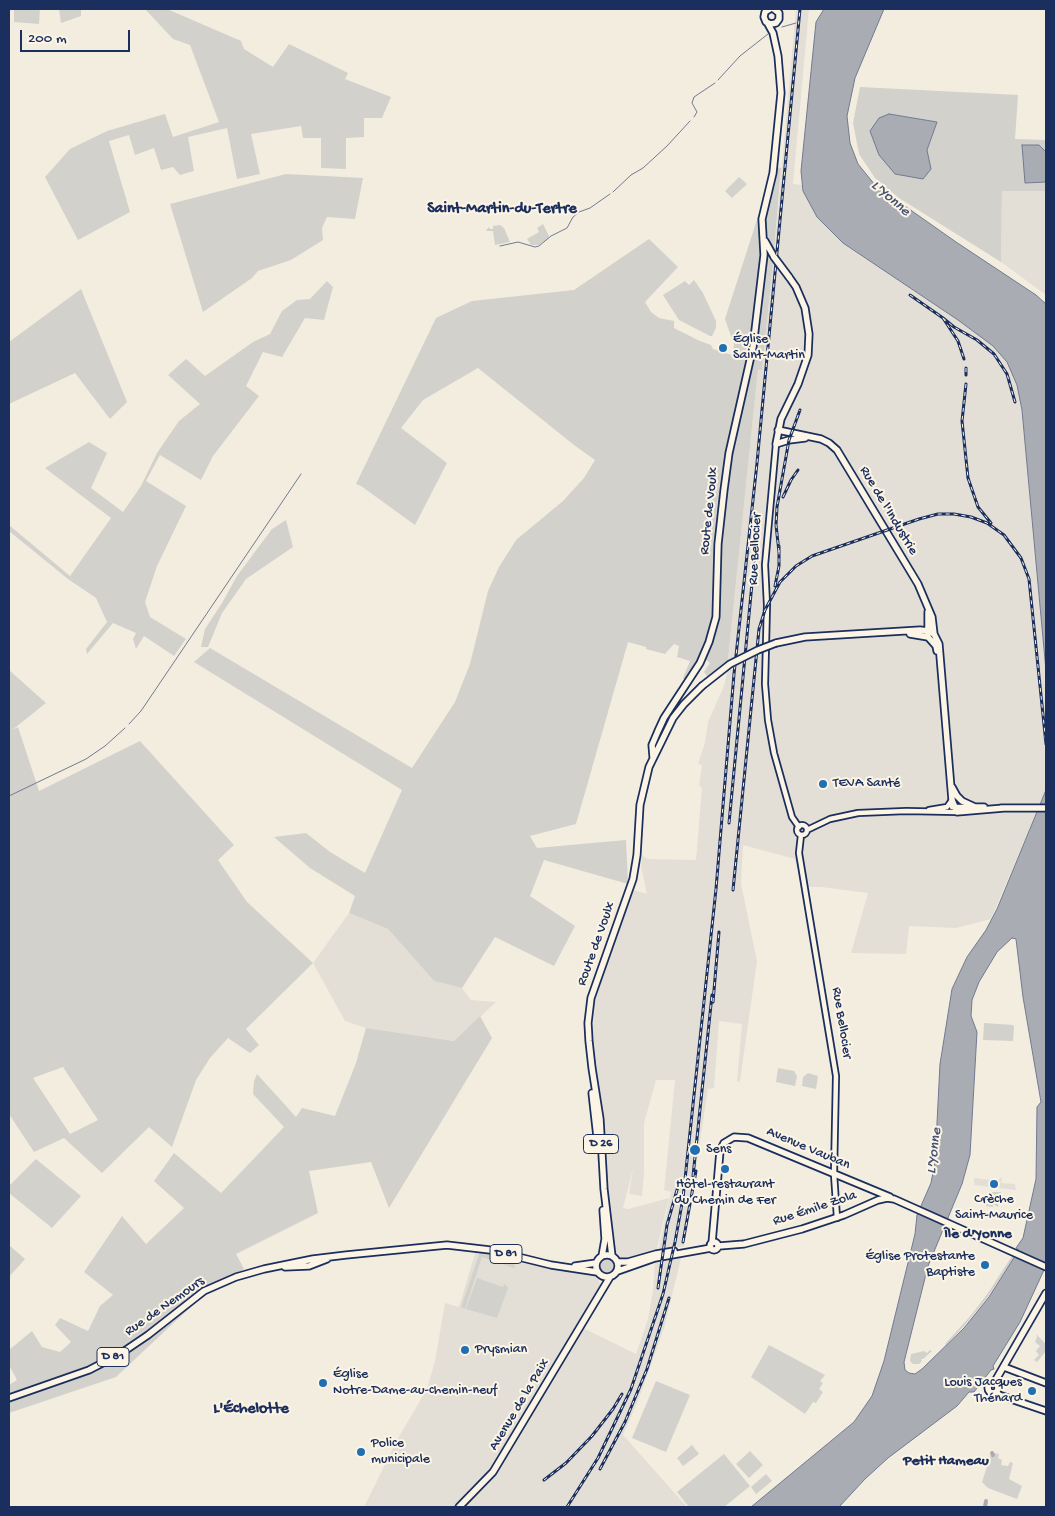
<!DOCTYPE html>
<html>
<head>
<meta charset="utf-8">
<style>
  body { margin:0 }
  #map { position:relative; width:1055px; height:1516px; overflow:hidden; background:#f3ede0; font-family:"Gochi Hand",sans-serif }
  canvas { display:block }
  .frame { position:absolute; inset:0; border:10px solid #1b2f5e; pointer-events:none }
  .scale { position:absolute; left:20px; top:30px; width:110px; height:22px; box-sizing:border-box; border:2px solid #1b2f5e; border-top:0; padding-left:6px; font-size:15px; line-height:18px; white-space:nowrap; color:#1b2f5e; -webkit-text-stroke:4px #fcf5e5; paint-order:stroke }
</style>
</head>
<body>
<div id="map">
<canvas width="1055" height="1516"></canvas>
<div class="frame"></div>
<div class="scale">200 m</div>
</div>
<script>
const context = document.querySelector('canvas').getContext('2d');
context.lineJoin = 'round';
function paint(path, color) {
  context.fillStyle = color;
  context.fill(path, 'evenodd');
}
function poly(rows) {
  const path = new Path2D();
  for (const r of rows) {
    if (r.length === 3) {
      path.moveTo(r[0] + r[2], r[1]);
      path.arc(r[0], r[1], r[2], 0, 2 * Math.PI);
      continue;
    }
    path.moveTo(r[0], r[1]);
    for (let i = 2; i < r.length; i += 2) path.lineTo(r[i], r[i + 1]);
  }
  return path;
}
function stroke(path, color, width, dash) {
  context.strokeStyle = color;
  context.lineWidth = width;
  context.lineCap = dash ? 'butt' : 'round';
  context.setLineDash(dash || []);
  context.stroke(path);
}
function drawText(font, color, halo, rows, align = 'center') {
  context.font = font + ' "Gochi Hand",sans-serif';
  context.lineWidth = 4;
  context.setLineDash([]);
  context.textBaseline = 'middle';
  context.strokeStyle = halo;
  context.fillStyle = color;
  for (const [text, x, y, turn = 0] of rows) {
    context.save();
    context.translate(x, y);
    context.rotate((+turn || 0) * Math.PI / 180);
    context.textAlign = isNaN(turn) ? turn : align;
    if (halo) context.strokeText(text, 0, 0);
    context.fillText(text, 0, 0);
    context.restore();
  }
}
paint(poly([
  [796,9,809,9,793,184,803,185,803,191,843,243,958,320,993,346,1007,362,1017,385,1022,410,1046,671,1046,790,991,919,956,928,909,926,906,954,851,953,868,893,821,887,801,887,795,859,743,845,741,884,757,961,740,1081,737,1082,742,1024,719,1021,714,1088,708,1089,684,1246,658,1251,671,1192,664,1190,675,1080,656,1080,644,1123,644,1173,642,1196,629,1194,633,1169,623,1208,628,1209,669,1198,656,1252,629,1260,617,1257,612,1246,607,1175,606,1146,592,1040,595,1003,599,984,633,890,647,894,641,866,642,856,648,859,696,860,702,787,699,786,702,765,698,764,705,742,708,722,724,686,728,669,760,652,761,644,728,660,758,369,762,369,773,263,776,265,787,277,785,268,774,253],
  [1002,191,1046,191,1046,295,1001,262],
  [349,913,388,929,434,981,462,988,471,1000,496,1002,454,1041,366,1028,345,1021,313,963],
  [974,1178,998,1181,1000,1178,1002,1178,1001,1183,1015,1184,1016,1190,974,1185],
  [477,1247,595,1273,601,1286,581,1327,636,1354,648,1319,653,1291,655,1263,681,1258,664,1328,638,1401,623,1435,687,1507,364,1507,397,1440,427,1389,435,1361,445,1303,459,1307]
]), '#e3dfd6');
paint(poly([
  [14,9,40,9,39,24,14,22],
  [59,9,81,9,81,16,61,23],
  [145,9,167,9,241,41,244,49,273,67,289,44,348,73,345,79,391,97,382,118,364,118,364,137,346,138,346,169,321,168,321,138,303,138,301,126,251,134,260,174,237,179,227,128,188,137,194,171,180,175,173,167,161,170,154,148,135,155,129,135,109,141,130,212,78,240,45,177,70,149,107,131,165,114,173,137,219,122,190,45,173,39],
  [860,87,1018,95,1015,139,1046,140,1046,152,1039,145,1025,183,1046,182,1046,191,1002,191,1001,262,899,198,875,178,859,154,853,123],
  [889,114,937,122,927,150],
  [774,167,781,168,773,263,762,370,758,369,728,660,707,676,704,672,710,663,706,660,699,658,686,681,683,678,690,661,677,657,679,646,674,644,665,654,646,649,646,647,628,642,576,824,530,836,537,848,626,840,628,884,544,860,530,896,575,926,554,966,495,937,462,988,434,981,388,929,349,913,355,896,310,868,274,837,306,833,330,852,365,873,402,790,194,662,210,648,412,768,455,702,470,664,488,591,499,567,516,540,563,501,584,478,595,460,574,445,478,368,423,400,401,428,447,463,415,525,361,486,356,484,436,318,472,301,574,290,649,239,678,267,645,302,651,312,659,318,674,321,674,328,700,341,711,345,713,349,732,355,734,345,725,319],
  [286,174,363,178,355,219,327,217,322,228,323,240,291,260,258,271,252,278,203,312,170,204],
  [739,177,747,184,732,198,725,191],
  [543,224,549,236,548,239,539,245,531,245,527,239,539,232,537,228],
  [500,225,504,228,510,242,495,245,493,231,486,231,487,229,489,227,490,229,493,229,493,226],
  [694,280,703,293,716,321,716,328,712,336,710,336,679,320,663,295,685,281,689,285],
  [327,281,333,287,324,320,305,318,282,357,263,352,246,386,259,396,213,456,201,480,160,455,146,481,186,506,157,566,145,602,150,617,186,639,174,656,144,636,136,649,133,639,136,633,113,623,87,654,86,649,107,622,96,598,68,579,9,531,9,525,70,576,111,518,45,468,89,442,107,453,91,488,123,512,141,486,157,453,179,421,200,404,168,375,186,359,205,376,253,342,270,334,282,311,297,300,310,299],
  [81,289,127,402,110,419,75,373,9,404,9,342],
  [286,520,293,547,246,579,222,613,208,647,201,647,205,629,222,603,237,576,272,529],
  [9,670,46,703,12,730,18,727,39,791,140,741,234,845,218,860,247,902,313,963,246,1029,259,1045,250,1053,228,1038,210,1058,196,1080,172,1147,149,1127,102,1173,64,1138,34,1152,9,1114],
  [63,1067,98,1120,70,1134,33,1078],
  [480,1016,492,1038,389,1208,371,1162,309,1171,318,1213,236,1254,244,1269,213,1286,116,1377,9,1413,9,1385,17,1380,9,1365,9,1350,32,1331,42,1347,60,1352,71,1342,55,1325,60,1318,88,1331,100,1306,113,1295,84,1272,122,1216,146,1244,184,1208,154,1181,174,1153,221,1193,284,1127,253,1094,254,1081,257,1074,296,1117,302,1108,335,1116,356,1063,366,1028,454,1041],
  [984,1023,1013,1025,1014,1027,1013,1041,983,1040],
  [778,1068,794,1071,797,1076,795,1086,776,1082],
  [808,1073,818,1076,816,1089,802,1086,803,1077],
  [36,1159,81,1196,52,1228,9,1193,9,1186],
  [988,1192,1001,1192,998,1207,993,1204,993,1207,986,1206],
  [9,1245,25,1259,9,1277],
  [480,1252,512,1259,515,1266,514,1268,482,1257,465,1309,461,1307],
  [1012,1256,1014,1257,987,1298,964,1326,946,1345,945,1344,972,1314,988,1293],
  [606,1259,611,1260,616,1266,614,1271,608,1275,602,1273,599,1269,600,1264],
  [477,1278,503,1287,504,1284,506,1285,508,1288,497,1318,466,1309],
  [1036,1334,1046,1344,1046,1351,1037,1362,1034,1360,1039,1355,1036,1351,1040,1346,1035,1342,1037,1337],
  [769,1345,825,1375,820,1381,823,1383,819,1389,823,1392,816,1403,813,1402,805,1414,751,1377],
  [930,1350,932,1351,923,1359,921,1359,922,1361,919,1364,913,1364,910,1361,911,1354,924,1351,927,1353],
  [656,1381,690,1395,666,1452,632,1438],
  [692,1445,699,1454,683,1466,677,1458],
  [750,1451,763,1465,749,1478,736,1464],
  [993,1453,999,1454,998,1458,1002,1460,1001,1465,1008,1466,1010,1462,1013,1463,1009,1479,1022,1486,1017,1499,988,1488,982,1482,991,1454],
  [724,1454,750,1486,724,1507,689,1507,677,1492],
  [766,1474,772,1481,756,1494,751,1487]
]), '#d3d1cc');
const water = poly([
  [824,9,884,9,855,78,847,116,850,143,858,164,875,185,956,242,1036,295,1046,304,1046,671,1022,410,1017,385,1007,362,993,346,958,320,843,243,817,217,803,191,801,171,816,22,824,9],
  [889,114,937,122,927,150,931,169,923,179,895,174,879,155,870,131,879,118,889,114],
  [1022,145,1039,145,1046,152,1046,182,1025,183,1022,145],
  [1046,790,1046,1264,1044,1270,1020,1322,993,1366,994,1369,991,1370,974,1392,969,1392,957,1406,888,1458,865,1479,839,1507,751,1507,854,1422,872,1396,884,1361,915,1234,917,1215,931,1183,935,1162,940,1064,952,989,967,957,986,930,997,909,1046,790],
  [1012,938,1016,939,1023,997,1041,1102,1037,1107,1036,1179,1023,1238,1016,1248,1018,1249,1015,1256,989,1297,964,1328,922,1369,915,1374,909,1373,905,1370,904,1362,928,1266,962,1184,970,1155,977,1032,971,1016,972,1000,979,982,997,952,1012,938]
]);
paint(water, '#a9acb3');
stroke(water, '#707a91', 1);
stroke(poly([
  [782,27,796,23],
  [718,80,740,56,768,34],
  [694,117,697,112,692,103,694,97,715,83],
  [613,192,631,175,643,168,667,146,690,121],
  [500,246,518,242,535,247,539,246,551,236,567,228,573,217,579,212,590,208,610,194],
  [129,724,141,711,301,474],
  [9,796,86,759,105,746,125,728]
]), '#707a91', 1);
stroke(poly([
  [992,1453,993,1455],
  [985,1507,986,1501]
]), '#a9acb3', 4);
const minor = poly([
  [776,444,765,565,767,605,765,684,768,720,774,753,792,817,799,827],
  [952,807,972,807],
  [929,810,947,807,952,800],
  [802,830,5],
  [807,830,830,819,858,813,906,811,957,812],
  [801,835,799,853,836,1076,834,1174,837,1218]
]);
const major = poly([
  [770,9,765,12,764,17,766,22,771,24,776,23,779,19,779,13,774,9],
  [765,241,774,257],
  [789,277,796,287,805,308,809,334,808,355,798,384,781,419,776,444,789,440,805,438],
  [778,430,821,439,829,443,837,450,918,584,932,617,934,634,939,644,952,800,957,812,1004,808],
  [928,633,928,612],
  [910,634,928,637,936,646,937,651],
  [776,643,805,637,920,630,928,631,934,634],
  [653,757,652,745,658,731,664,718,700,663,709,642,716,617,718,544,724,490,729,453,753,347,764,255,762,219,773,173,781,93,778,56,773,33,768,24],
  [952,787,957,796,962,801,975,807,984,807],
  [1001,808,1046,808],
  [592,1093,598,1146],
  [714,1246,4],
  [712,1243,720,1151,724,1143,734,1137,748,1138,890,1197],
  [719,1246,744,1244,802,1229,844,1215,878,1200,887,1198,894,1199,1046,1267],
  [607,1266,11],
  [602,1256,605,1239,603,1210],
  [612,1256,604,1189,600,1119,592,1068,589,1041,588,1023,591,998,633,879,637,855,640,805,649,767,673,718,684,704,702,686],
  [618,1262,628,1262,656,1254,674,1251],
  [575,1266,596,1263],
  [285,1267,309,1266,327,1259],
  [618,1271,655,1258,711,1248],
  [1004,1367,1046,1383],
  [993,1388,5],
  [994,1383,1046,1293],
  [996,1392,999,1395,1046,1411],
  [9,1398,89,1370,120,1354,148,1335,204,1291,236,1277,264,1269,313,1259,346,1255,447,1245,490,1250,551,1265,597,1272],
  [459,1507,493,1472,610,1277]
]);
stroke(minor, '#1b2f5e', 8);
stroke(major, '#1b2f5e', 9);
stroke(minor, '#fcf5e5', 4.5);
stroke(major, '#fcf5e5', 5.5);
const rail = poly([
  [910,295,943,318,958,341,964,359],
  [943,318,954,327,977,340,994,354,1007,374,1015,402],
  [966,368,966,375],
  [966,384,962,421,968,478,978,507,991,523],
  [783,497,791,480,798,470],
  [779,552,776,525,777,507,789,440,800,410],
  [775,586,779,566,779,546],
  [729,823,758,521],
  [733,890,759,629,765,610,780,582,796,566,812,556,919,519,938,514,954,514,971,517,987,523,1004,535,1021,558,1029,579,1046,744],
  [713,1002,719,932],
  [693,1176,712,995],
  [683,1242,696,1171],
  [658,1288,667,1225,679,1183],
  [600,1469,625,1422,647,1369,669,1298],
  [544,1480,566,1463,592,1436,613,1409,622,1394],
  [567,1507,598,1458,631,1389,663,1294,675,1242,683,1198,716,889,734,674,757,463,800,9]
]);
stroke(rail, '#1b2f5e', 3);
stroke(rail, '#fcf5e5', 1, [4]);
const majorBridge = poly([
  [774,257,789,277],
  [702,686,730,664,758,650,776,643]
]);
stroke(majorBridge, '#1b2f5e', 9, []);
stroke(majorBridge, '#fcf5e5', 5.5);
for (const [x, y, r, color] of [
  [723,348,5,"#1f6fb2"],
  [823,784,5,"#1f6fb2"],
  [695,1150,6,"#1f6fb2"],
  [725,1169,5,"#1f6fb2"],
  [994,1184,5,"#1f6fb2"],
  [985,1265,5,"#1f6fb2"],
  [465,1350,5,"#1f6fb2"],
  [323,1383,5,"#1f6fb2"],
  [1032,1391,5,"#1f6fb2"],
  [361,1452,5,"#1f6fb2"]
]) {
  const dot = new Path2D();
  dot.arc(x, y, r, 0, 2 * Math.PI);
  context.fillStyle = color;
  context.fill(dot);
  stroke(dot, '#fcf5e5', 2);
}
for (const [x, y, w] of [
  [601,1144,35],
  [506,1254,32],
  [113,1357,32]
]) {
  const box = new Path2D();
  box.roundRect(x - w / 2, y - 9.5, w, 19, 4);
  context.fillStyle = '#fcf5e5';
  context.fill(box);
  stroke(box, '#1b2f5e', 1);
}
drawText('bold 12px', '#1b2f5e', null, [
  ["D 26",601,1144],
  ["D 81",506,1254],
  ["D 81",113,1357]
]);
drawText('14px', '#1b2f5e', '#fcf5e5', [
  ["Église",733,340],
  ["Saint-Martin",733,356],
  ["TEVA Santé",833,784],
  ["Sens",706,1150],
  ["Hôtel-restaurant",725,1185,"center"],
  ["du Chemin de Fer",725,1201,"center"],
  ["Crèche",994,1200,"center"],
  ["Saint-Maurice",994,1216,"center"],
  ["Église Protestante",975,1257,"right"],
  ["Baptiste",975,1273,"right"],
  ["Prysmian",475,1350],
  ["Église",333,1375],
  ["Notre-Dame-au-chemin-neuf",333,1391],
  ["Louis Jacques",1022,1383,"right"],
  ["Thénard",1022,1399,"right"],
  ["Police",371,1444],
  ["municipale",371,1460]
], 'left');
drawText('14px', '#1b2f5e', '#fcf5e5', [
  ["Route de Voulx",710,511,-84],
  ["Rue de l'Industrie",888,511,59],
  ["Rue Bellocier",756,549,-87],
  ["Route de Voulx",597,944,-70],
  ["Rue Bellocier",841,1023,81],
  ["Avenue Vauban",808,1149,23],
  ["Rue Émile Zola",815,1209,-18],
  ["Rue de Nemours",165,1307,-35],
  ["Avenue de la Paix",520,1405,-59]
]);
drawText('italic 15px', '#465478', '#fcf5e5', [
  ["L'Yonne",890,199,41],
  ["L'Yonne",935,1151,-83]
]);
drawText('bold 15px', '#1b2f5e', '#fcf5e5', [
  ["Île d'Yonne",978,1235],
  ["Petit Hameau",946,1462]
]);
drawText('bold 16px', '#1b2f5e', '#fcf5e5', [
  ["Saint-Martin-du-Tertre",502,210],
  ["L'Échelotte",251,1410]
]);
</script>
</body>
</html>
